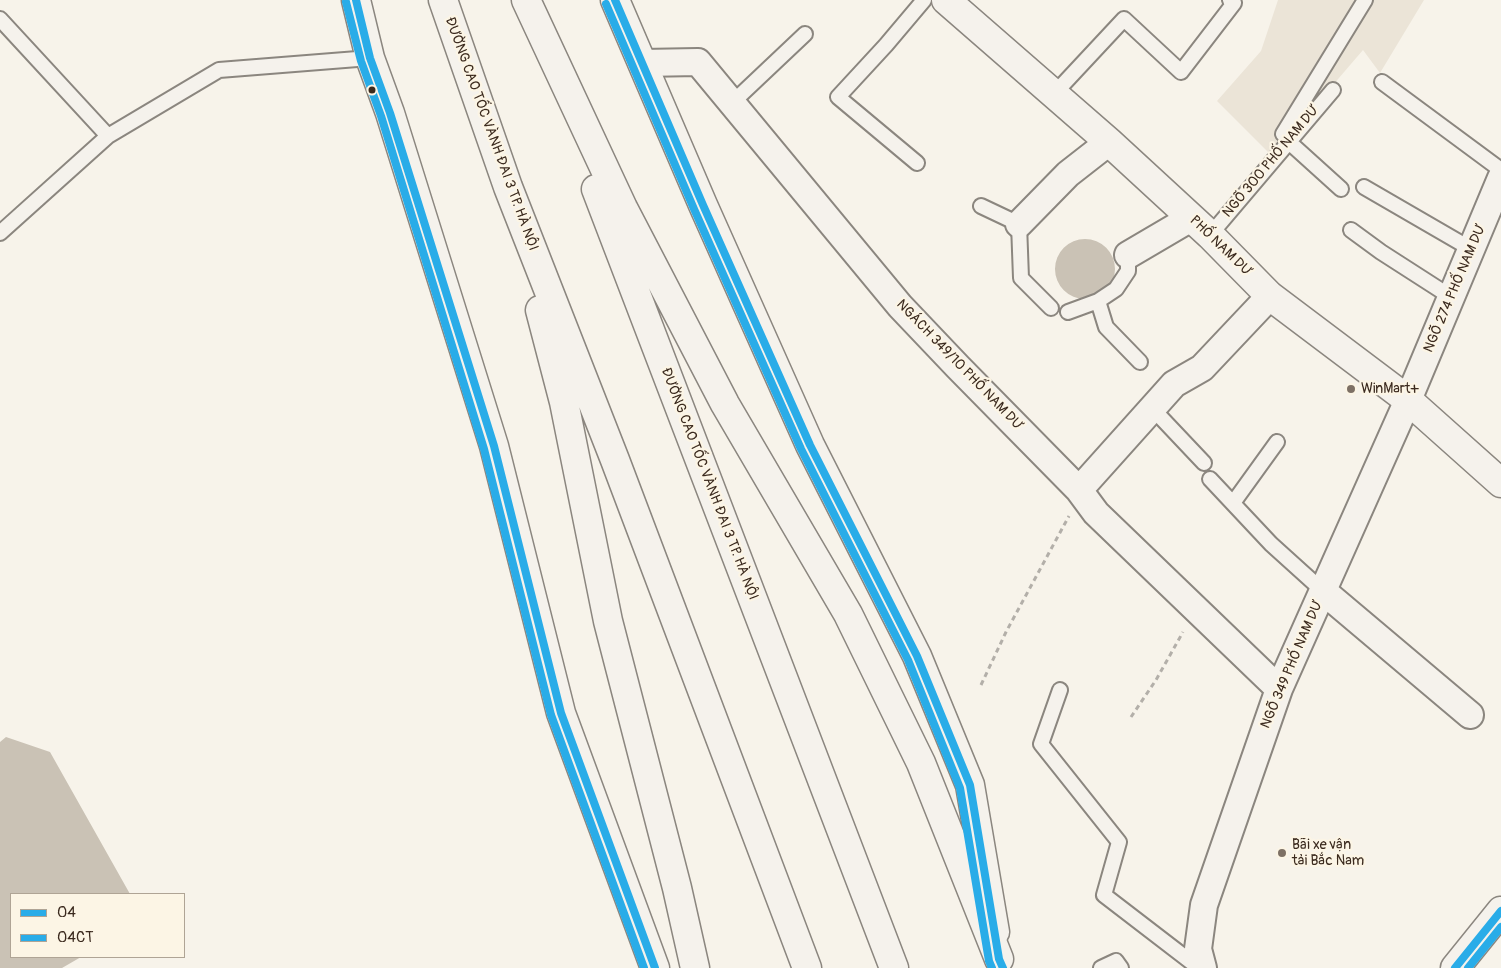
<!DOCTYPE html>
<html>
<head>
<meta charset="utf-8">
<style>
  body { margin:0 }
  #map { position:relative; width:1501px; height:968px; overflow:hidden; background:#f7f3ea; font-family:Pangolin,sans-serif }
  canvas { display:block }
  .legend { position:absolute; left:10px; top:893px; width:175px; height:65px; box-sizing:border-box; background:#fcf5e5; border:1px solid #afa495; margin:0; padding:6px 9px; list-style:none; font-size:15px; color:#3b2a1e }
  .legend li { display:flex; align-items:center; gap:10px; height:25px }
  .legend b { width:25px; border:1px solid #afa495 }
</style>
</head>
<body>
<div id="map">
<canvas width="1501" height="968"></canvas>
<ul class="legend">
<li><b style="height:6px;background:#29ace8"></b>04</li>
<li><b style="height:6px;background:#29ace8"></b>04CT</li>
</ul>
</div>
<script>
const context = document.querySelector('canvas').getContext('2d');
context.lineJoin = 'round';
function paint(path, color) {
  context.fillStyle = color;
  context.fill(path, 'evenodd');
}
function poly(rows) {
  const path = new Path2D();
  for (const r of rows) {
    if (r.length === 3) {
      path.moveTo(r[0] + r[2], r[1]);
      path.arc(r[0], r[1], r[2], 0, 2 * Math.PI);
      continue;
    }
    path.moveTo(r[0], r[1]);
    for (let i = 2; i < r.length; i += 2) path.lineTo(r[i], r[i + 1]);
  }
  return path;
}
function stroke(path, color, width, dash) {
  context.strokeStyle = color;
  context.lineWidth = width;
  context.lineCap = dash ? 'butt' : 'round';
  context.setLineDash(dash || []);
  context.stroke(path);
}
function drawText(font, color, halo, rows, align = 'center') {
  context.font = font + ' Pangolin,sans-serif';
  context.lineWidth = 4.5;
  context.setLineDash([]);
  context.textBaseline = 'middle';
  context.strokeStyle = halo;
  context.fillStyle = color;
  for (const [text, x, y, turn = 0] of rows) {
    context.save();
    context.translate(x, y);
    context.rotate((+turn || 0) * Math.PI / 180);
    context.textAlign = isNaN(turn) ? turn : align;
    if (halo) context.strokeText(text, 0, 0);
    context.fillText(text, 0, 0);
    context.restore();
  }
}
paint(poly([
  [1278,0,1424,0,1380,73,1363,50,1272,156,1217,101,1261,51]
]), '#ebe4d7');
paint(poly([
  [1085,269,30],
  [6,737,50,752,130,894,11,894,11,957,81,957,62,968,0,968,0,742]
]), '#cac2b5');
const service = poly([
  [0,19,108,136,0,233],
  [1382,82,1501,170],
  [1054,94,1124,19,1181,72,1234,3,1230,0],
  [732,103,805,34],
  [1283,134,1365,0],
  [108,136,219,70,370,58],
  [1289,142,1341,189],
  [917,163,838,97,886,45,924,0],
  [1364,187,1471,249],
  [981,206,1019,224,1021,278,1051,308],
  [1351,230,1381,252,1451,297],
  [1210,235,1333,90],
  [1098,301,1106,327,1140,362],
  [1068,312,1098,301,1116,289,1128,271,1128,255],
  [1152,408,1204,463],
  [1210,479,1271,544,1323,591],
  [1233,503,1277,442],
  [1060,690,1041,744,1119,842,1104,895,1199,968],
  [1101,968,1116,961,1121,968]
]);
const minor = poly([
  [642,63,698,62,900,306,958,367,1079,490,1096,513,1279,689],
  [1019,224,1068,174,1109,142],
  [1128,255,1191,218],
  [1079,490,1174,384,1202,368,1270,296],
  [1323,591,1470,715],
  [1203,968,1198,949,1204,905,1279,689,1408,400,1501,178]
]);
const tertiary = poly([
  [946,0,1109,142,1210,235,1270,296,1408,400,1501,483]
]);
const secondary = poly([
  [1455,968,1501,911]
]);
const primary = poly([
  [356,0,370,58,390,113,494,446,561,713,655,968],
  [615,0,703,205,810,445,917,656,970,785,995,932]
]);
const motorway = poly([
  [443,0,508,187,615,460,807,968],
  [526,0,623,208,725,404,848,614,921,763,999,959],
  [596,189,894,968],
  [540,310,564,402,608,621,677,888,695,968]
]);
stroke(service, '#8b867f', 18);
stroke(minor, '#8b867f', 30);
stroke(tertiary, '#8b867f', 31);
stroke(secondary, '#8b867f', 31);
stroke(primary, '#8b867f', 31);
stroke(motorway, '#8b867f', 31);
stroke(poly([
  [981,685,1006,632,1069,516],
  [1131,717,1156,680,1183,632]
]), '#b3afa9', 3, [5, 4]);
stroke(service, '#f5f2ec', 14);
stroke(minor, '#f5f2ec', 26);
stroke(tertiary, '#f5f2ec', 28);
stroke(secondary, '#f5f2ec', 28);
stroke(primary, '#f5f2ec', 28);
stroke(motorway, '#f5f2ec', 28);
stroke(poly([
  [356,0,370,58,390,113,494,446,561,713,655,968],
  [615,0,703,205,810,445,917,656,970,785,999,959,1003,968],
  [1455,968,1501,911]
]), '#29ace8', 8);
stroke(poly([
  [346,2,361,61,381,116,484,449,551,715,644,968],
  [606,4,694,209,801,449,908,660,960,788,989,961,992,968],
  [1468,968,1501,927]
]), '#29ace8', 8);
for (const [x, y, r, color] of [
  [372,90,4.5,"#3b2a1e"],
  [1351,389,5,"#7d7065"],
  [1282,853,5,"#7d7065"]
]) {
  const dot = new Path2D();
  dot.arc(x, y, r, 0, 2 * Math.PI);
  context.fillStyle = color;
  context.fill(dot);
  stroke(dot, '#fcf5e5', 2);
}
drawText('14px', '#3b2a1e', '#fcf5e5', [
  ["ĐƯỜNG CAO TỐC VÀNH ĐAI 3 TP. HÀ NỘI",491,134,70],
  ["NGÕ 300 PHỐ NAM DƯ",1271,162,-50],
  ["PHỐ NAM DƯ",1220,246,44],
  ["NGÕ 274 PHỐ NAM DƯ",1455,289,-67],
  ["NGÁCH 349/10 PHỐ NAM DƯ",959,365,46],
  ["ĐƯỜNG CAO TỐC VÀNH ĐAI 3 TP. HÀ NỘI",709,484,69],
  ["NGÕ 349 PHỐ NAM DƯ",1292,665,-67]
]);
drawText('14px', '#3b2a1e', '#fcf5e5', [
  ["WinMart+",1361,389],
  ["Bãi xe vận",1292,845],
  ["tải Bắc Nam",1292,861]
], 'left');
</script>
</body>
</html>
